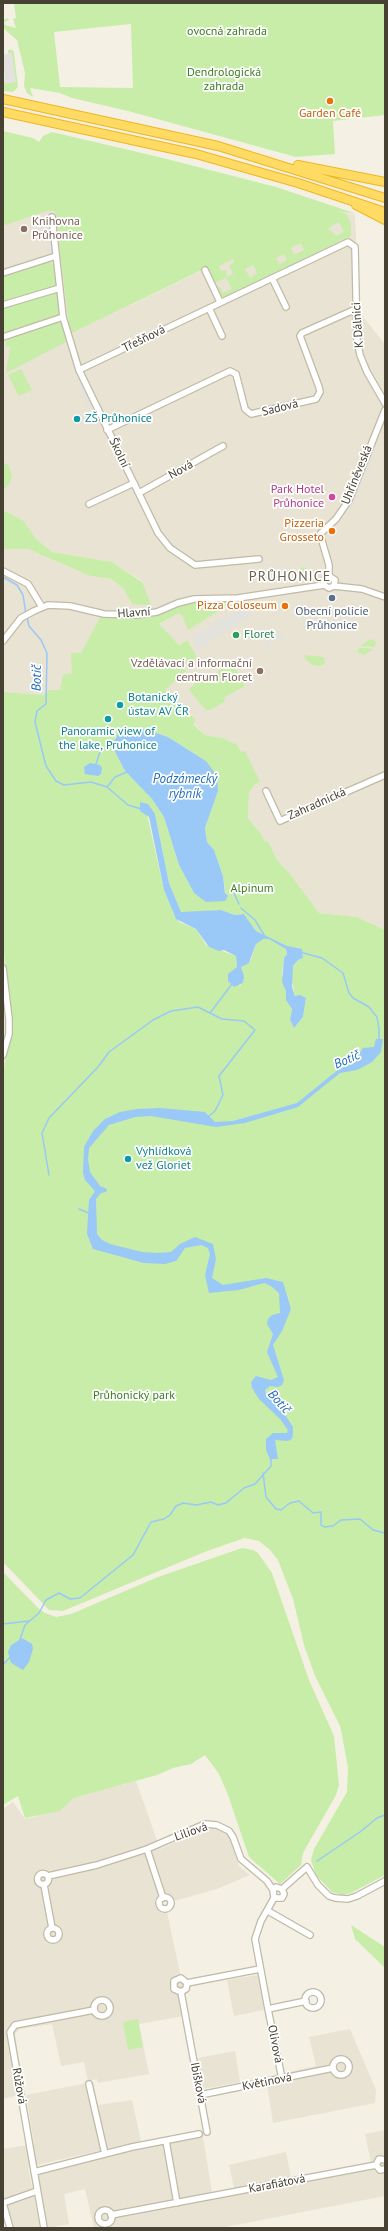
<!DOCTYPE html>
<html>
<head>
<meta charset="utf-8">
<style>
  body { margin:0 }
  #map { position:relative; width:388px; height:2231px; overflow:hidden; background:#f4f1e4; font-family:"PT Sans",sans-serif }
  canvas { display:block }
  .frame { position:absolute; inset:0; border:4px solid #474133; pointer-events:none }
</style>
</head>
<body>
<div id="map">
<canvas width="388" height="2231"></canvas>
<div class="frame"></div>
</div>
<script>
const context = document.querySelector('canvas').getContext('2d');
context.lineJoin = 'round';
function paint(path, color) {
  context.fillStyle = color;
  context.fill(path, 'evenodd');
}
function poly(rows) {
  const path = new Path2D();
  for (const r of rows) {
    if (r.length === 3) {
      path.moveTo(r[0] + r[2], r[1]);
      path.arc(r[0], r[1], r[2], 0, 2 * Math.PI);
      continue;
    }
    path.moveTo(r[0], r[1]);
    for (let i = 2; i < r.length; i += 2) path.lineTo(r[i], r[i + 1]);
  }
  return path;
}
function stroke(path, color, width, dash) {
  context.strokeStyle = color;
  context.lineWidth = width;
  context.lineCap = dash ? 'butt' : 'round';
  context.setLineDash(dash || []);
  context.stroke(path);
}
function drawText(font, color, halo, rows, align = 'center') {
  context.font = font + ' "PT Sans",sans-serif';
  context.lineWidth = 3.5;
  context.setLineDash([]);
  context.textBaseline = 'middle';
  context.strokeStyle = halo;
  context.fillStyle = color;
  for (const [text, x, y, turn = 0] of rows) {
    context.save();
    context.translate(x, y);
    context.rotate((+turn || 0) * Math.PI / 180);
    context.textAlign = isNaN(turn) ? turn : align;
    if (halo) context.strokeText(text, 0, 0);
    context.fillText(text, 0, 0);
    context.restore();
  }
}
paint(poly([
  [330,209,355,215,359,312,385,344,385,930,357,917,319,913,290,874,277,860,268,841,265,843,261,834,248,818,249,793,254,785,245,751,241,753,237,743,235,744,223,738,205,735,194,724,195,719,165,690,185,671,183,667,193,660,187,640,179,645,158,625,179,613,176,606,158,615,125,618,100,617,81,654,72,662,72,673,63,682,60,690,49,690,43,695,3,692,3,549,28,549,90,576,111,579,123,588,132,604,142,581,112,562,52,552,35,538,24,521,3,510,3,226,47,211,55,211,70,334],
  [3,943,13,1029,3,1072],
  [136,1781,160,1849,206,1829,215,1828,223,1831,230,1838,239,1866,250,1875,217,1889,174,1901,165,1893,158,1895,155,1900,155,1907,162,1913,167,1912,189,2015,139,2024,149,2074,98,2083,97,2079,88,2081,84,2062,61,2066,52,2024,20,2029,15,2034,24,2094,3,2099,3,1809,13,1802,25,1819,61,1810,74,1798],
  [258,1975,264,2010,234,2016,227,1980],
  [350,2029,376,2090,375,2103,273,2123,266,2077,316,2066,309,2037],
  [235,2051,240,2082,203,2089,198,2058],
  [93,2082,98,2105,132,2100,141,2141,28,2167,40,2228,11,2228,3,2203,3,2149,34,2144,26,2095],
  [385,2130,385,2196,220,2228,94,2228,85,2189,64,2194,69,2224,48,2228,31,2169,202,2131,212,2192,234,2188,229,2165,286,2152,291,2178,371,2163,365,2134]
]), '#e8e3d2');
paint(poly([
  [14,3,385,3,385,115,333,121,335,154,296,157,128,111,72,98,60,93,30,88,33,97,27,93,24,86,25,73,17,40,3,28,3,20,8,18,9,20,4,22,5,25,16,28,13,19,16,18],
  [131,24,133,88,60,87,54,32],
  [8,50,13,50,14,53,18,87,13,92,3,91,3,74,5,84,11,53,8,54],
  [3,131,33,138,39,142,43,136,52,132,163,158,276,187,357,214,336,211,346,214,351,224,351,236,224,297,220,296,215,287,219,286,223,293,232,289,226,278,214,283,206,268,70,334,55,211,47,211,3,226],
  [339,222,344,232,336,236,328,228],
  [301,243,304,250,294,255,291,248],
  [284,254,287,260,280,264,276,258],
  [233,259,235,262,229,265,233,274,227,277,226,270,221,271,219,266],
  [253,265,257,273,250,278,245,269],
  [46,261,55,265,58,287,3,304,3,276],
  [54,291,59,294,61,316,5,333,3,330,3,307],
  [57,321,62,323,66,342,6,373,10,347,5,346,7,339],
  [21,369,32,390,19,396,8,375],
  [3,462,9,466,12,476,9,485,3,490],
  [3,510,24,521,35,538,52,552,112,562,142,582,151,605,132,604,123,588,111,579,90,576,28,549,3,549],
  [303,572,4.5],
  [197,601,234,601,188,630,183,617,179,613,159,624,179,645,187,640,197,657,183,667,186,671,165,690,195,719,194,725,205,735,223,738,235,744,236,742,241,752,245,751,260,782,254,785,249,793,248,818,261,834,265,842,268,841,277,860,290,874,319,913,357,917,385,930,385,1875,351,1893,342,1895,332,1892,316,1875,311,1860,314,1849,347,1792,348,1768,342,1735,340,1726,315,1676,304,1645,293,1599,278,1560,270,1550,259,1541,245,1538,207,1551,63,1611,49,1610,3,1562,3,1072,13,1029,3,943,3,692,43,695,49,690,60,690,63,675,72,673,71,653,81,653,100,617,125,618,158,615,176,606],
  [145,729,168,737,206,761,218,791,205,828,207,842,214,850,223,876,226,895,194,893,179,865,164,817,152,799,125,771,114,750,115,737,127,732],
  [147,814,155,814,169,883,181,913,221,910,235,915,244,914,256,931,263,934,256,944,251,960,241,967,243,981,240,986,231,973,237,967,236,956,206,945,196,929,179,922,174,914,164,890],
  [286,949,302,952,303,958,298,960,293,966,291,976,295,996,306,998,303,1017,294,1028,290,1020,292,1009,286,996,286,991,282,975,284,958,287,954],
  [371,639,376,642,375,647,360,646],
  [359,648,365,648,373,649,364,655,357,652],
  [303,655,324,657,325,663,320,666,312,665,306,660],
  [231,661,245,686,225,697,224,702,210,710,206,710,189,690,190,688,206,674,214,675],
  [242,1548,253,1550,258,1553,272,1573,309,1680,334,1736,339,1785,336,1795,303,1853,301,1865,280,1884,249,1857,228,1795,219,1774,205,1755,191,1764,173,1768,157,1775,74,1798,60,1811,25,1818,18,1796,3,1805,3,1572,38,1608,45,1613,56,1617,71,1614,158,1577],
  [22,1638,30,1658,23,1669,11,1663,11,1645],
  [351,1925,385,1947,385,1968,355,1939],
  [138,2019,143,2047,128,2050,123,2022]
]), '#c7eda9');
paint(poly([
  [12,53,16,82,5,84,3,55],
  [55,218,59,256,48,256,44,219],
  [82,383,93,407,88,407,78,385],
  [375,439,378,441,369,467,373,470,371,474,363,468],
  [359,481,363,482,358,494,352,508,347,507],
  [246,603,252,614,198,650,192,637],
  [265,627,272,648,267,649,261,629],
  [278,636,5]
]), '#e4e2dd');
paint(poly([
  [145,729,168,737,206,761,217,776,218,791,205,828,207,842,214,850,223,876,225,893,228,896,225,901,206,902,194,893,179,865,164,817,152,799,125,771,114,750,114,741,118,734],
  [90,763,100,765,102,768,101,774,98,776,85,774,84,767],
  [140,802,148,804,155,814,169,883,181,912,221,910,235,915,244,914,256,931,287,946,302,949,303,958,298,960,293,966,292,987,295,996,300,995,306,998,303,1017,294,1028,290,1020,292,1009,286,1000,286,991,282,982,284,958,287,954,286,949,269,939,263,939,256,944,249,963,241,967,244,976,243,983,234,987,228,981,228,974,237,967,236,956,224,950,219,951,209,947,196,929,176,919,164,890,149,817,140,811],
  [376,1039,383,1039,381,1052,372,1062,357,1070,340,1073,298,1107,245,1123,216,1127,151,1116,135,1117,109,1125,89,1148,88,1159,90,1172,100,1186,107,1189,106,1192,101,1193,96,1199,97,1234,102,1240,110,1244,142,1252,156,1253,171,1252,180,1244,195,1237,213,1244,216,1259,212,1278,223,1285,266,1278,283,1282,291,1309,282,1331,273,1345,284,1380,282,1385,278,1387,270,1386,265,1390,267,1397,278,1404,293,1427,293,1434,292,1439,288,1441,275,1440,278,1459,270,1459,266,1450,266,1439,273,1433,287,1433,288,1430,280,1419,259,1399,252,1388,251,1382,256,1376,271,1380,278,1377,267,1352,273,1334,267,1324,268,1319,272,1315,280,1313,279,1293,271,1286,264,1283,239,1290,209,1293,205,1275,210,1254,208,1248,201,1245,185,1248,176,1261,165,1264,144,1263,93,1249,87,1234,89,1200,95,1191,85,1180,83,1173,84,1147,93,1131,105,1119,120,1112,137,1109,160,1108,205,1112,215,1122,233,1121,297,1103,339,1069,353,1064,363,1048,374,1047],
  [22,1638,32,1644,33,1649,29,1662,23,1670,11,1663,8,1652,11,1645]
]), '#9ac8f7');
stroke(poly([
  [3,577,17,585,23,595,26,614],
  [27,617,29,626,41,640,47,653,46,704,37,711,35,722,46,766,56,781,64,785,91,782,107,787,128,805,141,809],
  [96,764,100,752],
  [107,787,115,777,127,772],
  [234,893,239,904],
  [241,908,255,920,264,935],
  [300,952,322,958,343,973,349,993,353,998,369,1007,377,1017,379,1029,379,1040],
  [209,1116,215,1111,223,1095,219,1076,255,1030,244,1021,222,1019,210,1013,232,984],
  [49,1175,42,1133,49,1118,98,1067,109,1052,153,1020,171,1011,198,1007,210,1013],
  [79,1209,91,1214],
  [263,1473,266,1497,276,1509,281,1510,290,1503,299,1501,313,1513,321,1512,321,1525,324,1527,333,1526,341,1520,360,1519,373,1530,385,1533],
  [3,1624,29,1621],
  [20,1639,25,1625,39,1613,46,1600,59,1593,70,1599,80,1598,133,1555,151,1522,164,1519,170,1515,176,1506,183,1503,196,1505,211,1502,218,1505,226,1503,244,1488,255,1484,271,1466,271,1457],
  [3,1665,10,1657],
  [317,1861,360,1832,377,1818,385,1815]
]), '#9ac8f7', 1.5);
const minor = poly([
  [52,217,63,317,79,370,158,533,170,548,195,565,259,559],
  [205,270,220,302],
  [3,273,56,256],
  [272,278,286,307],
  [3,305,60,288],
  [209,308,222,336],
  [3,337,63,317],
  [79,370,348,242,355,247,357,340,360,355,367,372,385,403],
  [107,430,230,371,236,374,245,409,251,414,316,399,320,392,319,387,300,336,302,333,356,309],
  [139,493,223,446],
  [89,504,134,483],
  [3,571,28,584,42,607],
  [329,576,329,565,320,534,336,519,349,500,385,410],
  [329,576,335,580,334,586],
  [324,585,324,580,329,576],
  [334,586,362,589,385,597],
  [3,641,21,618,34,611,48,605,70,606,104,614,136,615,157,612,178,603,194,599,238,598,324,585,329,588,334,586],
  [266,791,280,821,385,775],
  [3,968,9,1019,9,1034,3,1055],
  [147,1849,163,1898],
  [43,1879,5.5],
  [48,1876,97,1865,147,1849,205,1824,217,1825,229,1831,233,1837,241,1859,267,1881,273,1890],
  [44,1885,52,1928],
  [282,1889,307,1867,318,1885,329,1896,335,1898,348,1899,357,1896,385,1881],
  [165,1903,6],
  [274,1898,282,1898,284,1894,282,1889,276,1887,273,1890,274,1898,261,1921,255,1939,268,2009,306,2001],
  [268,1911,310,1935],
  [53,1934,6],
  [187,1983,186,1989,181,1992,207,2132],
  [187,1983,260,1969],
  [181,1992,174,1989,174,1981,181,1978,187,1983],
  [313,2000,8],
  [102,2008,8],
  [268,2009,282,2079],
  [341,2067,8],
  [89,2084,105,2154],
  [200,2095,333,2068],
  [166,2141,177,2203],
  [385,2160,379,2159,376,2165,380,2170,385,2169],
  [34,2172,132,2147,199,2134],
  [3,2203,37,2191],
  [3,2203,10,2228],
  [105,2217,7],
  [111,2215,376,2165],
  [44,2228,10,2032,15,2025,94,2010]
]);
const highway = poly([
  [3,99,218,146,385,198],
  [3,112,196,154,298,183,385,212],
  [298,165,385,182],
  [356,205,385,220]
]);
stroke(minor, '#c0baa6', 8);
stroke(highway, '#ecb726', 10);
stroke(minor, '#fff', 5.5);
stroke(highway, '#ffdb64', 8);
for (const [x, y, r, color] of [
  [330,101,4,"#e8710a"],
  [24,229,4,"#8d6e63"],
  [77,419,4,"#0f9aa8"],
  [332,497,4,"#d1479c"],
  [332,531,4,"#e8710a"],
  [332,598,4,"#5c6f8a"],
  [285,606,4,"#e8710a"],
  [236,635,4,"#2e9e5b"],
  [260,671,4,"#8d6e63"],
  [120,705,4,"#0f9aa8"],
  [108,719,4,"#0f9aa8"],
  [128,1159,4,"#0f9aa8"]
]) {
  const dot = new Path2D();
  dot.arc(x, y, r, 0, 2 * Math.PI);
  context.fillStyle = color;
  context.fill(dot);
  stroke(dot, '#fff', 1.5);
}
drawText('12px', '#3b7e21', '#fff', [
  ["ovocná zahrada",227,32],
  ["Dendrologická",224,73],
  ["zahrada",224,87],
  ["Alpinum",252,889],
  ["Průhonický park",134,1396]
]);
drawText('12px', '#c56008', '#fff', [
  ["Garden Café",330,114,"center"],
  ["Pizzeria",324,524],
  ["Grosseto",324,538],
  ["Pizza Coloseum",277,606]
], 'right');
drawText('12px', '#785e54', '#fff', [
  ["Knihovna",32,222],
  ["Průhonice",32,236],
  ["Vzdělávací a informační",252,664,"right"],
  ["centrum Floret",252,678,"right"]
], 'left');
drawText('12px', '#474133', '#fff', [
  ["K Dálnici",358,325,-94],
  ["Třešňová",144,339,-26],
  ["Sadová",280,408,-14],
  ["Školní",119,453,64],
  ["Nová",181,470,-29],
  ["Uhříněveská",357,475,-68],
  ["Hlavní",134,613,-4],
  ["Zahradnická",317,804,-24],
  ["Liliová",191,1832,-19],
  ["Olivová",275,2044,79],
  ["Květinová",267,2082,-11],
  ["Ibišková",198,2083,79],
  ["Růžová",19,2086,80],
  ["Karafiátová",277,2184,-11]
]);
drawText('12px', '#0d838f', '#fff', [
  ["ZŠ Průhonice",85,419],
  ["Botanický",128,698],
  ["ústav AV ČR",128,712],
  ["Panoramic view of",108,732,"center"],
  ["the lake, Pruhonice",108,746,"center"],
  ["Vyhlídková",136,1152],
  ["vež Gloriet",136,1166]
], 'left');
drawText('12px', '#b23c85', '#fff', [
  ["Park Hotel",324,490],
  ["Průhonice",324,504]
], 'right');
drawText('12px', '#4e5e75', '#fff', [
  ["Obecní policie",332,612],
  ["Průhonice",332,626]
]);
drawText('12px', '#27864d', '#fff', [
  ["Floret",244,635]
], 'left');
drawText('italic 13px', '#226cbd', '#fff', [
  ["Botič",37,678,-89],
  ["Podzámecký",185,779],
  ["rybník",185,794],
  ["Botič",347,1060,-24],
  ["Botič",279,1402,48]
]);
context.letterSpacing = '1px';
drawText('14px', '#6b604a', '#fff', [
  ["PRŮHONICE",290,577]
]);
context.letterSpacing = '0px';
</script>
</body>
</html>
